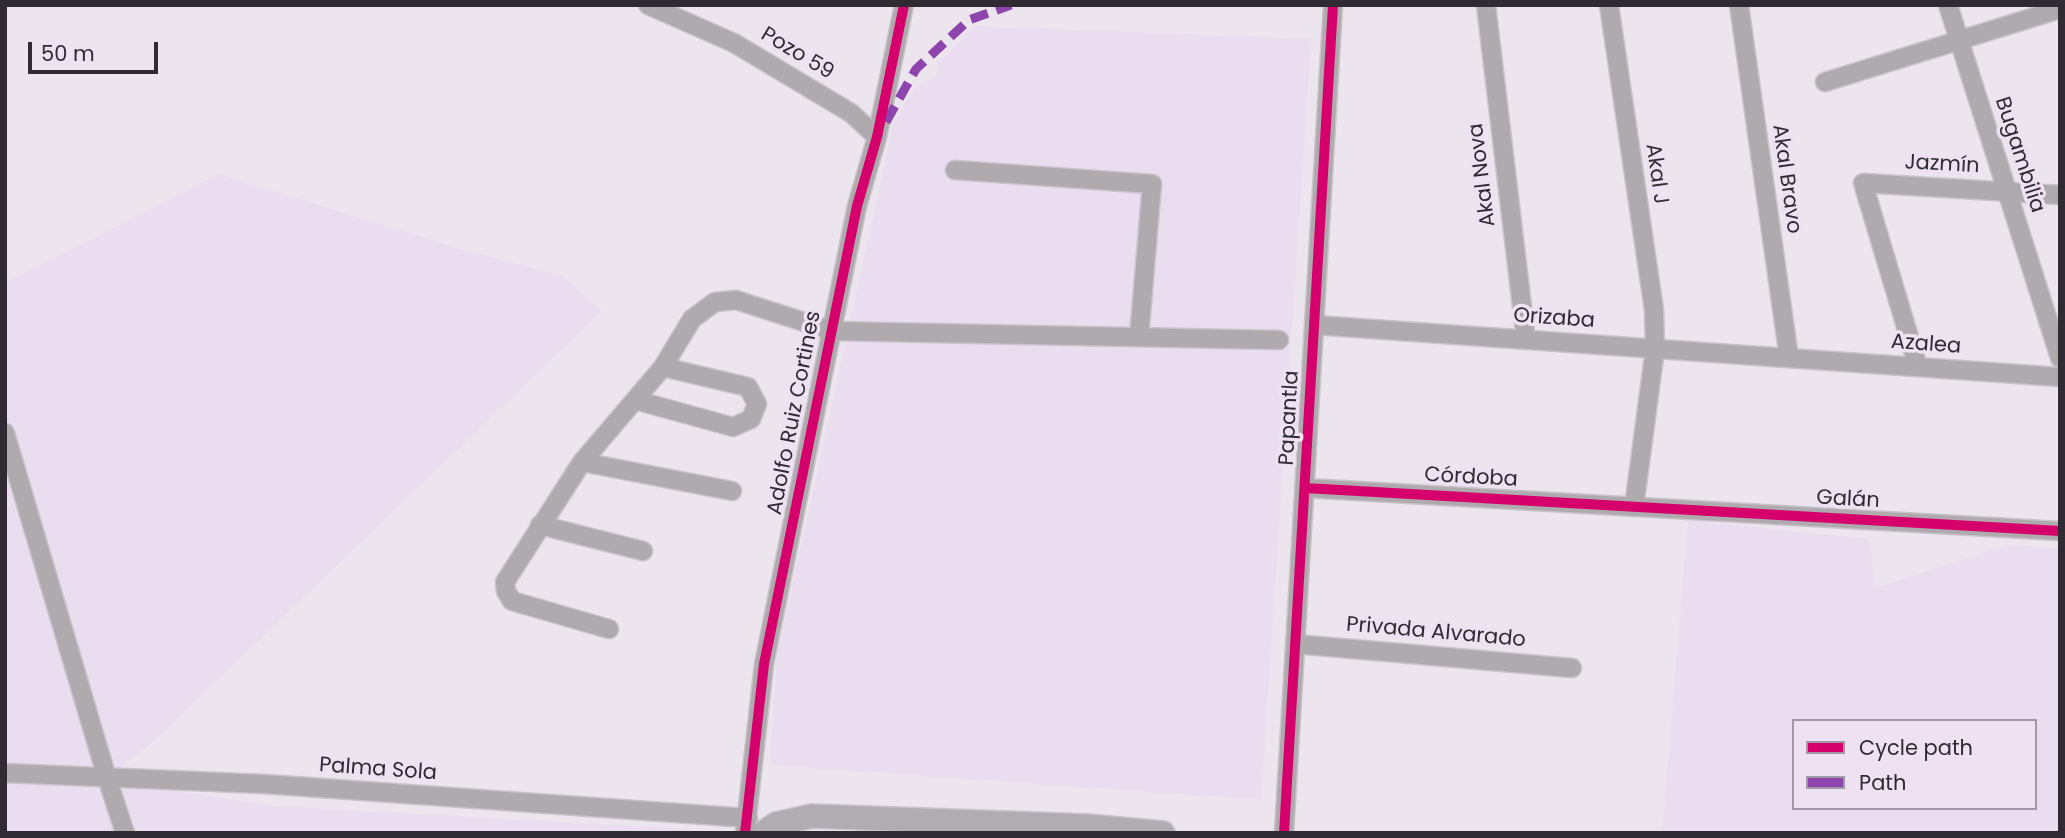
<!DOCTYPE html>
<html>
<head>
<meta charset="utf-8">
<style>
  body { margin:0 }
  #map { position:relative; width:2065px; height:838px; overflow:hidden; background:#ece5ee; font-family:Poppins,sans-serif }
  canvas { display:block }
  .frame { position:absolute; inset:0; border:7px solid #302b32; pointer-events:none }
  .legend { position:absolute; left:1792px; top:719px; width:245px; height:91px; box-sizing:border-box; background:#ede1f2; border:2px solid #a198a5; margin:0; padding:9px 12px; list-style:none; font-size:21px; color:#302b32 }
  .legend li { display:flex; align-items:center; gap:14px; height:35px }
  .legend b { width:35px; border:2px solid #a198a5 }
  .scale { position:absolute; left:28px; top:42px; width:130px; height:32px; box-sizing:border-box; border:4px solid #302b32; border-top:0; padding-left:9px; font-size:21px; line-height:24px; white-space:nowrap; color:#302b32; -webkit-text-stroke:5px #ede1f2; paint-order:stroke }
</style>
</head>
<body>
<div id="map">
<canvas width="2065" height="838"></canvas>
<div class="frame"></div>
<ul class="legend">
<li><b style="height:9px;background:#d6006c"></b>Cycle path</li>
<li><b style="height:9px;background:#8e44ad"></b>Path</li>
</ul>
<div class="scale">50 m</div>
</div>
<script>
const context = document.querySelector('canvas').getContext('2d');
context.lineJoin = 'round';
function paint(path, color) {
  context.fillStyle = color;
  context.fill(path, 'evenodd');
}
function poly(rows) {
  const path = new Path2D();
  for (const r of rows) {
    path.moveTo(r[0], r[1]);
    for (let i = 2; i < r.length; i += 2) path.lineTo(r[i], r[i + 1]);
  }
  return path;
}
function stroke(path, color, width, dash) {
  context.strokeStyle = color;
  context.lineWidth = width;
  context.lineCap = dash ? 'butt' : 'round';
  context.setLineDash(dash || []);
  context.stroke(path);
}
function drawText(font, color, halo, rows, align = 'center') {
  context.font = font + ' Poppins,sans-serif';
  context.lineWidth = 7;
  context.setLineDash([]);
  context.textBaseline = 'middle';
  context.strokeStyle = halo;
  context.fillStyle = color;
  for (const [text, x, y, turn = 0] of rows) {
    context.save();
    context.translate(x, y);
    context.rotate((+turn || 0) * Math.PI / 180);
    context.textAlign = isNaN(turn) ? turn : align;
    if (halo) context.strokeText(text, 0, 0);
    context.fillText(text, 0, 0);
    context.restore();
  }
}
paint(poly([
  [975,26,1311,39,1261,800,770,765,777,657,894,121,915,87,936,76,939,62],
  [219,174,457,248,563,276,602,311,153,742,104,780,275,806,689,829,688,833,5,833,5,283],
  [1688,520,1869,539,1876,588,2008,545,2060,548,2060,833,1662,833],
  [1794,721,2035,721,2035,808,1794,808]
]), '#eaddef');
const minor = poly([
  [648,5,734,43,851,113,877,137],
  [1486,5,1526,340],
  [1609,5,1654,310,1655,349,1634,507],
  [1739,5,1789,358],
  [1948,5,2060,358],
  [1825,82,2060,9],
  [955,170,1152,184,1139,337],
  [1314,325,2060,377],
  [1918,367,1863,183,2060,195],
  [635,400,733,427,751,419,757,404,748,387,663,367],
  [5,433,107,778,125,833],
  [582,462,732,491],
  [1305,488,2060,531],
  [540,525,643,551],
  [609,629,512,601,506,591,505,582,582,462,663,367,692,319,715,302,736,300,832,331,1279,340],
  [1295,644,1572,668],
  [5,773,264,784,748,818],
  [745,833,764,664,857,206,877,137,904,5],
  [1284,833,1333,5]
]);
const major = poly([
  [763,833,776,824,812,816,1087,826,1163,833]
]);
stroke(minor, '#c9c4cb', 21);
stroke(major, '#c9c4cb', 26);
stroke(minor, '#aeaaad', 18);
stroke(major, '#b1acb1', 23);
stroke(poly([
  [886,122,916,69,969,20,1011,5]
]), '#8e44ad', 9, [18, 9]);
stroke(poly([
  [1305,488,2060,531],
  [745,833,764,664,857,206,877,137,904,5],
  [1284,833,1333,5]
]), '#d6006c', 10);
drawText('21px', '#302b32', '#ede1f2', [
  ["Pozo 59",797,54,31],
  ["Bugambilia",2019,155,72],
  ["Jazmín",1942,165,3],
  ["Akal J",1656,174,82],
  ["Akal Nova",1483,175,-97],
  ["Akal Bravo",1786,179,82],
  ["Orizaba",1554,319,4],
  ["Azalea",1926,345,4],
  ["Adolfo Ruiz Cortines",795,413,-79],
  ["Papantla",1290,418,-87],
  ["Córdoba",1471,478,3],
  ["Galán",1848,500,3],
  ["Privada Alvarado",1436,633,5],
  ["Palma Sola",378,770,4]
]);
</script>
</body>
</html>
